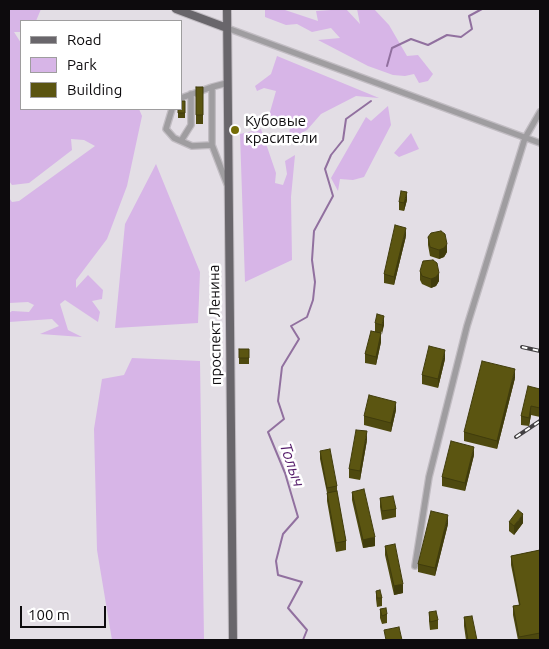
<!DOCTYPE html>
<html>
<head>
<meta charset="utf-8">
<style>
  body { margin:0 }
  #map { position:relative; width:549px; height:649px; overflow:hidden; background:#e3dee5; font-family:Ubuntu,sans-serif }
  canvas { display:block }
  .frame { position:absolute; inset:0; border:10px solid #0d0b0d; pointer-events:none }
  .legend { position:absolute; left:20px; top:20px; width:162px; height:90px; box-sizing:border-box; background:#fff; border:1px solid #9e9d9e; margin:0; padding:6px 9px; list-style:none; font-size:15px; color:#0d0b0d }
  .legend li { display:flex; align-items:center; gap:10px; height:25px }
  .legend b { width:25px; border:1px solid #9e9d9e }
  .scale { position:absolute; left:20px; top:606px; width:86px; height:22px; box-sizing:border-box; border:2px solid #0d0b0d; border-top:0; padding-left:6px; font-size:15px; line-height:18px; white-space:nowrap; color:#0d0b0d; -webkit-text-stroke:4px #fff; paint-order:stroke }
</style>
</head>
<body>
<div id="map">
<canvas width="549" height="649"></canvas>
<div class="frame"></div>
<ul class="legend">
<li><b style="height:6px;background:#69666b"></b>Road</li>
<li><b style="height:14px;background:#d7b5e7"></b>Park</li>
<li><b style="height:14px;background:#5b5511"></b>Building</li>
</ul>
<div class="scale">100 m</div>
</div>
<script>
const context = document.querySelector('canvas').getContext('2d');
context.lineJoin = 'round';
function paint(path, color) {
  context.fillStyle = color;
  context.fill(path, 'evenodd');
}
function poly(rows) {
  const path = new Path2D();
  for (const r of rows) {
    path.moveTo(r[0], r[1]);
    for (let i = 2; i < r.length; i += 2) path.lineTo(r[i], r[i + 1]);
  }
  return path;
}
function stroke(path, color, width, dash) {
  context.strokeStyle = color;
  context.lineWidth = width;
  context.lineCap = dash ? 'butt' : 'round';
  context.setLineDash(dash || []);
  context.stroke(path);
}
function drawText(font, color, halo, rows, align = 'center') {
  context.font = font + ' Ubuntu,sans-serif';
  context.lineWidth = 5;
  context.setLineDash([]);
  context.textBaseline = 'middle';
  context.strokeStyle = halo;
  context.fillStyle = color;
  for (const [text, x, y, turn = 0] of rows) {
    context.save();
    context.translate(x, y);
    context.rotate((+turn || 0) * Math.PI / 180);
    context.textAlign = isNaN(turn) ? turn : align;
    if (halo) context.strokeText(text, 0, 0);
    context.fillText(text, 0, 0);
    context.restore();
  }
}
paint(poly([
  [9,9,41,9,36,21,21,21,21,32,14,32,21,43,21,109,139,109,142,116,127,186,107,239,76,280,76,288,88,275,103,290,102,299,92,301,100,312,98,322,65,300,60,304,68,330,82,337,40,334,59,326,52,319,9,322,9,313,12,311,29,312,34,305,28,302,9,303,9,198,12,202,19,201,95,146,84,140,71,139,72,150,29,183,12,185,9,181],
  [265,9,282,9,318,21,316,11,346,9,360,24,357,9,374,9,389,25,407,56,418,55,433,74,428,81,419,83,414,74,405,76,393,75,368,66,318,40,340,38,331,28,312,32,297,24,286,25,265,17],
  [277,56,379,98,356,96,321,114,307,130,289,140,290,123,266,126,276,91,264,88,257,91,255,86,271,74],
  [388,106,391,125,364,177,353,180,340,179,338,191,331,178,366,117,371,121],
  [261,129,276,173,275,183,283,185,287,174,285,161,295,155,291,197,292,260,245,282,240,134],
  [411,133,419,149,399,157,394,153],
  [156,164,200,272,198,323,115,328,125,224],
  [132,358,200,361,204,640,112,640,97,550,94,429,102,379,124,375]
]), '#d7b5e7');
stroke(poly([
  [387,66,392,48,411,39,428,45,447,35,461,37,472,29,469,16,482,9],
  [303,640,307,630,288,608,302,582,278,575,276,561,283,534,298,517,285,473,268,432,284,419,278,401,282,367,299,339,291,326,307,317,313,300,315,282,312,260,314,231,333,196,325,169,331,155,343,140,346,119,371,101]
]), '#91709f', 2);
const minor = poly([
  [227,28,540,143],
  [227,83,212,87,212,145,227,184],
  [181,98,212,87],
  [172,109,166,129,174,138,192,146,212,145],
  [181,141,191,125,191,94],
  [415,566,429,477,467,326,525,138,540,112]
]);
const major = poly([
  [176,9,227,28],
  [227,9,233,640]
]);
stroke(minor, '#c1bcc2', 8);
stroke(major, '#c1bcc2', 10);
stroke(minor, '#9f9da0', 5.5);
stroke(major, '#69666b', 8);
const rail = poly([
  [522,347,540,351],
  [516,437,540,421]
]);
stroke(rail, '#434043', 4);
stroke(rail, '#fff', 2, [5.5]);
paint(poly([
  [196,87,203,87,203,124,196,124],
  [185,101,185,118,178,118,178,109],
  [407,200,404,211,399,210,399,202],
  [406,236,394,285,384,283,384,274],
  [428,237,447,252,444,257,439,259,430,256,428,245],
  [420,271,439,281,436,286,431,288,422,284,420,280],
  [375,323,384,325,381,334,381,342,376,365,365,363,365,354,375,332],
  [239,349,249,349,249,364,239,364],
  [445,359,438,388,422,384,422,375],
  [515,378,497,449,464,441,464,432],
  [540,389,540,417,531,415,529,426,521,425,521,416],
  [396,410,391,432,364,425,364,416],
  [367,440,360,480,349,478,349,469],
  [320,451,337,486,337,493,346,541,346,550,336,552,327,501,327,493,320,459],
  [474,455,465,491,442,486,442,477],
  [352,492,375,546,363,548,352,500],
  [380,498,396,509,396,517,382,520,380,507],
  [509,522,523,523,514,535,509,531],
  [448,524,435,576,418,572,418,564],
  [385,546,403,593,394,595,385,555],
  [540,550,540,640,518,640,513,615,513,606,519,605,511,565,511,556],
  [376,591,382,598,382,606,377,607,376,599],
  [380,609,387,614,387,623,382,624,380,618],
  [429,612,438,620,438,629,430,630,429,621],
  [464,617,477,640,466,640,464,626]
]), '#4e490f');
paint(poly([
  [407,192,407,200,404,211,404,203],
  [406,228,406,236,394,285,394,277],
  [447,244,447,252,444,257,439,259,439,250],
  [439,273,439,281,436,286,431,288,431,279],
  [384,316,384,325,382,334,382,325],
  [381,333,381,342,376,365,376,357],
  [445,350,445,359,438,388,438,379],
  [515,369,515,378,497,449,497,441],
  [396,402,396,410,391,432,391,423],
  [531,406,531,415,529,426,529,418],
  [367,431,367,440,360,480,360,471],
  [474,447,474,455,465,491,465,483],
  [523,514,523,523,514,535,514,526],
  [448,515,448,524,435,576,435,568],
  [375,537,375,546,363,548,363,540],
  [403,584,403,593,394,595,394,586]
]), '#403c0c');
const building = poly([
  [196,87,203,87,203,115,196,115,196,87],
  [181,101,185,101,185,113,178,113,178,109,181,109,181,101],
  [401,191,407,192,404,203,399,202,401,191],
  [395,225,406,228,394,277,384,274,395,225],
  [441,231,445,234,447,244,444,248,439,250,430,247,428,237,431,233,441,231],
  [433,260,437,263,439,273,436,277,431,279,422,276,420,271,423,261,433,260],
  [377,314,384,316,382,325,375,323,377,314],
  [371,331,381,333,376,357,365,354,371,331],
  [429,346,445,350,438,379,422,375,429,346],
  [239,349,249,349,249,358,239,358,239,349],
  [482,361,515,369,497,441,464,432,482,361],
  [528,386,540,389,540,408,531,406,529,418,521,416,528,386],
  [369,395,396,402,391,423,364,416,369,395],
  [356,430,367,431,360,471,349,469,356,430],
  [451,441,474,447,465,483,442,477,451,441],
  [330,449,337,486,327,488,320,451,330,449],
  [364,489,375,537,363,540,352,492,364,489],
  [337,491,346,541,336,543,327,493,337,491],
  [393,496,396,509,382,511,380,498,393,496],
  [518,510,523,514,514,526,509,522,518,510],
  [431,511,448,515,435,568,418,564,431,511],
  [395,544,403,584,394,586,385,546,395,544],
  [540,550,540,633,519,637,513,606,520,605,511,556,540,550],
  [380,590,382,598,377,598,376,591,380,590],
  [386,608,387,614,382,616,380,609,386,608],
  [436,611,438,620,430,622,429,612,436,611],
  [472,616,477,640,468,640,464,617,472,616],
  [399,627,402,640,386,640,384,630,399,627]
]);
paint(building, '#5b5511');
stroke(building, '#403c0c', 1);
for (const [x, y, r, color] of [
  [235,130,5,"#746c06"]
]) {
  const dot = new Path2D();
  dot.arc(x, y, r, 0, 2 * Math.PI);
  context.fillStyle = color;
  context.fill(dot);
  stroke(dot, '#fff', 2);
}
drawText('15px', '#0d0b0d', '#fff', [
  ["Кубовые",245,121],
  ["красители",245,138]
], 'left');
drawText('15px', '#0d0b0d', '#fff', [
  ["проспект Ленина",215,325,-91]
]);
drawText('italic 16px', '#551c6a', '#fff', [
  ["Толыч",292,465,71]
]);
</script>
</body>
</html>
